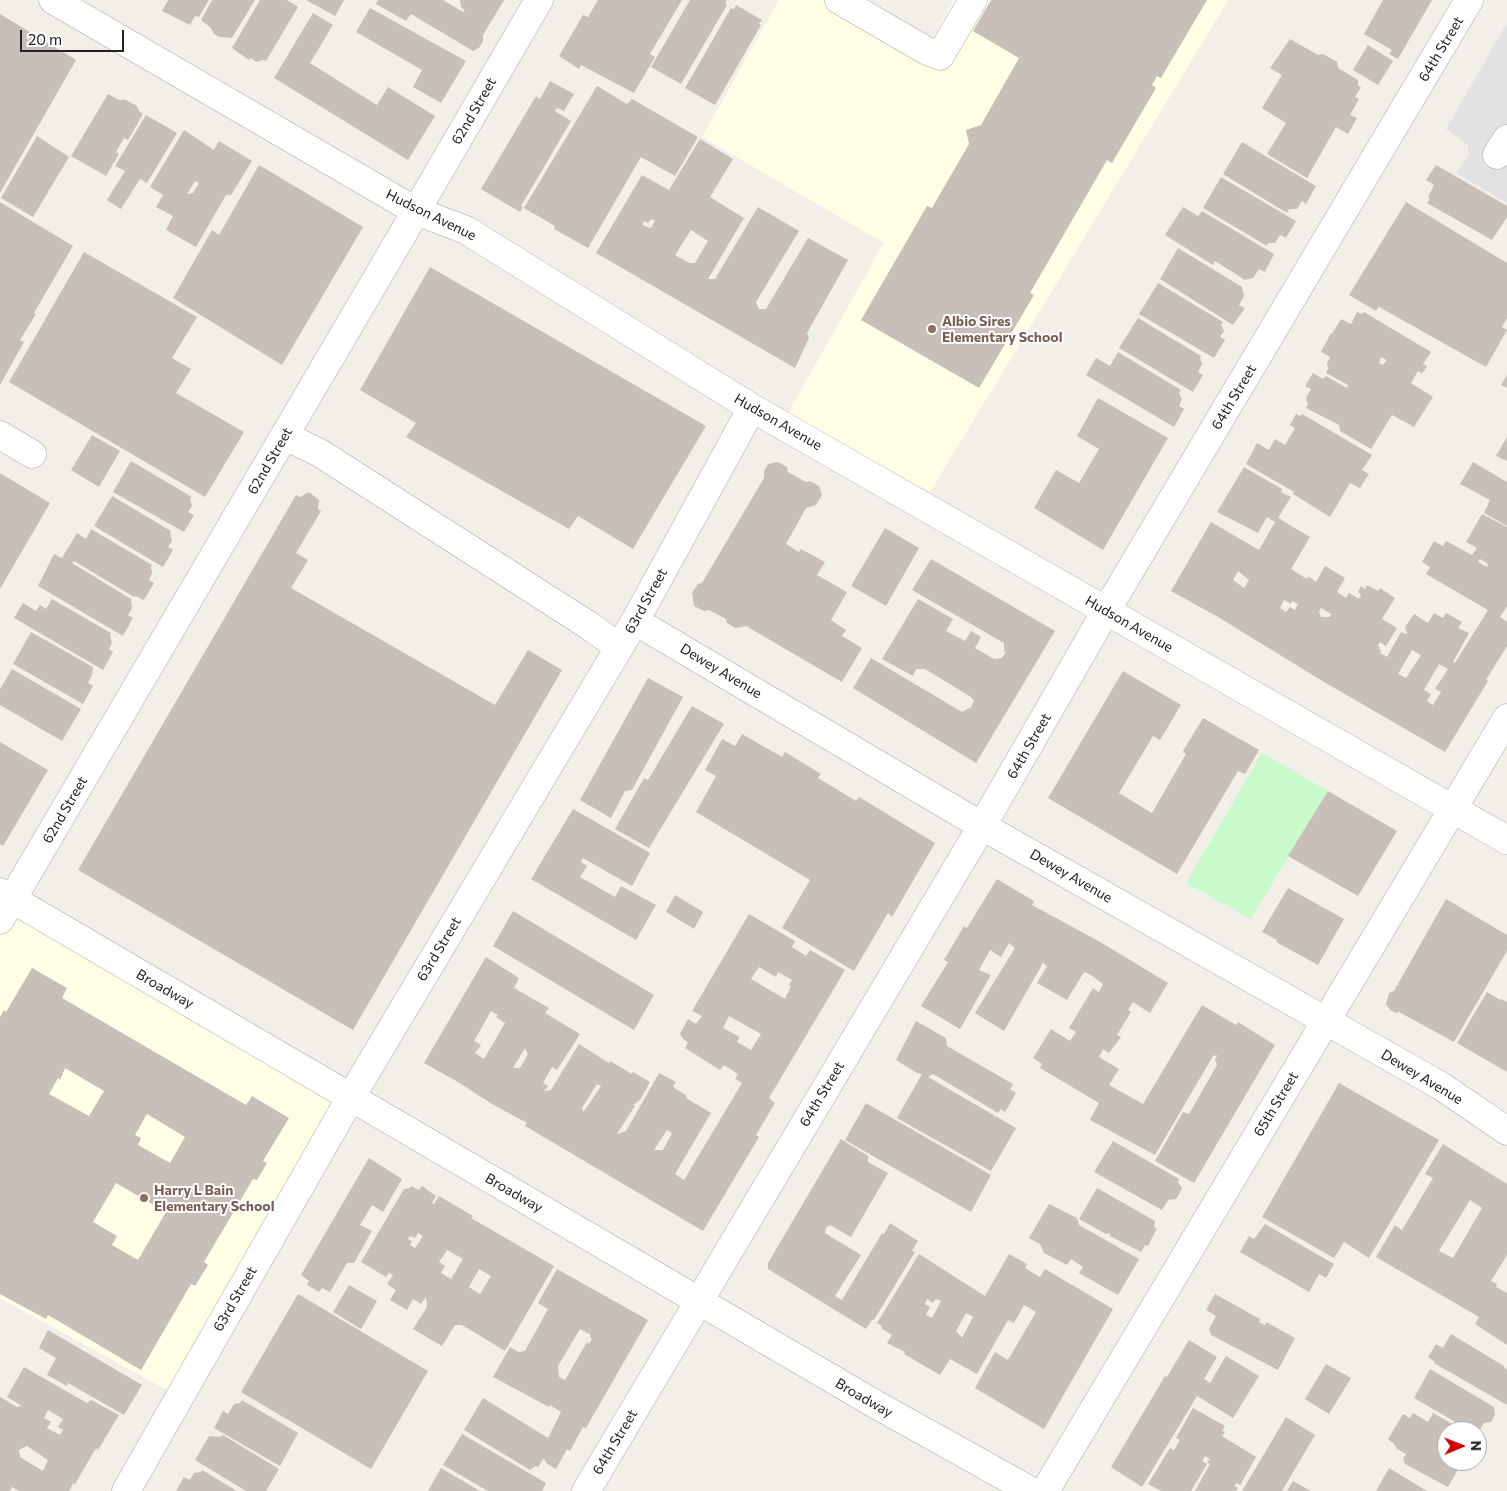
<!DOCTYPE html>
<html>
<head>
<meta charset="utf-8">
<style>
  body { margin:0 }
  #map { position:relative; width:1507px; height:1491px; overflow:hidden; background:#f2efe9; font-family:Commissioner,sans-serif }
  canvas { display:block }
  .north { position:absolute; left:1437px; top:1421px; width:50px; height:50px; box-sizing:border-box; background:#fff; border:1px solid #a7a7a7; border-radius:50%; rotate:89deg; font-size:14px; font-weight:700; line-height:20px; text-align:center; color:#222 }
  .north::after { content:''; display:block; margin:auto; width:18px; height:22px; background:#d40000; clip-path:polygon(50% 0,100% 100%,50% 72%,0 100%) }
  .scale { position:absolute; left:20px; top:30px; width:104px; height:22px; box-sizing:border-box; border:2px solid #222; border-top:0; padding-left:6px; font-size:15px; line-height:18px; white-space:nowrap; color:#222; -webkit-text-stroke:4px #fff; paint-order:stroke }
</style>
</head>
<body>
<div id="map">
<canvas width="1507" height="1491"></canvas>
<div class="north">N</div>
<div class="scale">20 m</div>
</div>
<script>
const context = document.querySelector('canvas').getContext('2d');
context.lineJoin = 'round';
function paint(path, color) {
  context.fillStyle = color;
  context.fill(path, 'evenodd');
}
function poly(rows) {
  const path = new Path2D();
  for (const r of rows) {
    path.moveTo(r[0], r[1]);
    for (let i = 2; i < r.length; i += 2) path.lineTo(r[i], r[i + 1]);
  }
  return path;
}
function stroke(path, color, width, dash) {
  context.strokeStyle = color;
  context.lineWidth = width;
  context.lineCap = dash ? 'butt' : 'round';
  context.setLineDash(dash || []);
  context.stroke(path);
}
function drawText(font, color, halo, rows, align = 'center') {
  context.font = font + ' Commissioner,sans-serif';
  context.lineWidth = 4;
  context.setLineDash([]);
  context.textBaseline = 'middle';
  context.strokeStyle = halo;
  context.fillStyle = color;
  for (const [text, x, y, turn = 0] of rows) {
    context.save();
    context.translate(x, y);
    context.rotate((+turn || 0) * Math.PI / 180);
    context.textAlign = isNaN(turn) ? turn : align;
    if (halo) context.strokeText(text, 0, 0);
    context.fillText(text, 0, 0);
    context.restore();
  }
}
paint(poly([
  [779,0,839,0,926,51,954,0,1228,0,930,492,787,415,884,243,702,137],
  [14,905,346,1099,176,1395,0,1298,0,929]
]), '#ffffe5');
paint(poly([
  [1262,753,1328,791,1251,919,1186,883]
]), '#c8facc');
paint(poly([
  [1507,23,1507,203,1456,173,1469,155,1468,145,1446,129]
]), '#e2e2e2');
paint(poly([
  [168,0,209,0,199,17,195,16,190,25,162,11],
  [212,0,255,0,232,38,219,37,214,34,211,28,201,20],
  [260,0,287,0,298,7,266,61,263,60,257,62,250,58,249,60,232,48],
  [306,0,344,0,335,16],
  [378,0,443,0,463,12,465,11,461,7,460,0,504,0,483,35,483,41,479,48,473,51,411,14,406,21,376,4],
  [598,0,682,0,650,54,655,57,634,93,581,65,579,69,559,56,583,15,588,17],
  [690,0,727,0,725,4,727,5,681,84,651,67],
  [991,0,1207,0,1161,78,1157,76,1152,85,1156,88,1112,163,1107,160,1030,293,1034,295,979,388,861,320,927,206,932,208,969,144,966,130,981,125,1019,58,973,31],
  [1383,0,1432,0,1398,59,1389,54,1392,50,1364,34],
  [736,5,762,20,759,24,761,25,715,105,685,88,731,8,734,9],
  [370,8,466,61,441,103,413,87,422,70,356,32],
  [313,13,333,25,310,63,377,105,388,87,435,116,408,160,274,78],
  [0,14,76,60,0,193],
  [1290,39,1318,55,1323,54,1337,62,1338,68,1358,80,1358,86,1361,87,1355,97,1359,99,1350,115,1357,118,1348,134,1336,127,1307,178,1267,154,1286,123,1262,108,1282,75,1270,68],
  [1368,45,1393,61,1378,85,1353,70],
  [550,81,574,94,564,111,557,108,555,111,571,121,521,206,523,207,520,212,481,189,536,96,540,99],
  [597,86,627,104,632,99,698,137,675,176,641,157,588,248,554,229,555,226,524,208],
  [108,94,119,100,126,100,137,106,139,111,143,114,128,140,124,138,116,152,119,154,106,176,71,156],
  [146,115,177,133,147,183,140,179,121,209,107,200,125,171,115,166],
  [184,130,214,150,219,141,252,161,231,195,226,195,196,247,166,230,173,216,156,207,163,195,150,187],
  [195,181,199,183,193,193,187,194],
  [37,136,69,157,33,217,1,198],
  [700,139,733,159,710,197,744,218,708,279,715,279,758,207,799,231,756,302,759,309,766,309,808,238,848,260,807,333,809,338,795,368,596,253,642,175,669,190],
  [651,219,655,221,651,228,642,225,644,221,648,223],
  [691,230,708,241,695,263,689,263,675,255],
  [1242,142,1316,186,1306,204,1302,201,1297,209,1289,209,1287,213,1223,174],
  [259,165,363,227,282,365,173,298,212,230,219,235],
  [1436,165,1507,206,1507,217,1492,240,1427,203,1430,198,1428,197,1434,185,1426,180],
  [1221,177,1296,221,1286,238,1280,235,1275,243,1268,243,1267,246,1203,208],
  [0,202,73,246,34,313,36,314,20,340,24,342,0,385],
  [1406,202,1507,263,1507,318,1502,327,1507,330,1486,367,1379,307,1376,311,1349,295],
  [1183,207,1198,216,1202,211,1274,254,1265,272,1259,269,1253,278,1245,280,1215,261,1213,265,1165,235],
  [1178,248,1242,287,1244,296,1239,305,1245,308,1233,325,1160,279],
  [84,252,197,317,172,358,191,369,176,393,244,432,205,497,9,382],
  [430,267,706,426,633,549,578,516,569,529,406,437,416,423,360,390],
  [1158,283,1223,322,1221,324,1224,331,1220,337,1225,340,1214,358,1139,314],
  [1357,312,1362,314,1364,312,1431,352,1423,364,1427,366,1422,374,1418,371,1411,383,1433,397,1414,427,1392,415,1371,449,1340,431,1339,425,1306,408,1308,404,1306,398,1311,389,1305,386,1313,373,1323,379,1326,376,1347,388,1348,385,1326,373,1328,369,1327,363,1330,357,1321,352,1331,333,1332,334,1341,319,1351,324],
  [1381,357,1387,360,1383,365,1379,363],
  [1138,318,1201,356,1200,358,1202,364,1198,372,1203,375,1193,392,1119,348],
  [1118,352,1181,390,1179,393,1182,399,1179,406,1184,409,1174,427,1086,375,1096,358,1110,366],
  [1507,375,1507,388,1501,385],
  [1098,398,1168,438,1103,550,1034,508,1056,470,1079,483,1099,449,1077,436],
  [1296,414,1300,416,1302,414,1372,455,1362,470,1369,474,1360,488,1350,483,1330,517,1293,494,1294,492,1246,464,1257,443,1269,450,1275,439,1285,445,1295,428,1290,425],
  [92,435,120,451,99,487,71,470],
  [1507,437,1507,461,1496,456],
  [131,461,192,497,190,498,192,506,188,512,194,515,184,532,113,492],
  [778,462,787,467,788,472,806,482,810,481,819,486,822,495,816,505,806,508,786,544,799,552,801,549,825,562,817,575,847,592,831,620,846,630,842,636,862,648,842,682,746,626,735,628,727,623,726,619,709,610,704,611,694,606,692,593,698,584,702,583,764,478,764,471,768,464],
  [1473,462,1507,482,1507,526,1484,513,1490,500,1460,484],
  [1244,467,1282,489,1281,492,1291,497,1278,518,1310,537,1291,569,1307,579,1308,576,1316,582,1325,566,1345,578,1337,592,1346,598,1349,593,1359,599,1361,595,1358,592,1361,586,1365,589,1367,585,1378,591,1380,588,1395,598,1382,619,1397,628,1386,646,1380,642,1378,646,1381,651,1380,653,1387,657,1401,632,1406,634,1407,633,1405,627,1414,614,1428,623,1434,613,1443,618,1446,613,1462,622,1458,628,1469,633,1453,662,1455,663,1488,610,1426,574,1430,567,1422,562,1434,541,1443,546,1446,541,1472,555,1477,548,1466,542,1482,514,1507,527,1507,606,1500,617,1507,622,1507,646,1486,680,1488,681,1445,752,1324,682,1218,617,1171,591,1211,522,1259,550,1275,522,1267,517,1258,533,1217,512],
  [1480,559,1488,564,1487,567,1478,562],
  [1238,571,1249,580,1244,588,1233,580],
  [1284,600,1291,604,1292,601,1298,604,1295,610,1290,607,1286,612,1280,608],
  [1321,608,1331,614,1330,617,1321,617,1319,611],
  [1412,650,1421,655,1406,678,1398,674],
  [1439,664,1448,669,1435,689,1441,692,1433,705,1427,701,1431,694,1424,690],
  [0,473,50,503,0,589],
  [309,492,319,500,318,509,321,511,296,553,308,560,291,588,495,705,528,650,562,670,353,1030,78,870,296,495,300,497],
  [112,496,171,531,170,532,172,541,168,547,173,550,163,567,94,526],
  [885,528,919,548,886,606,851,586],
  [91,529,152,565,151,567,152,573,149,580,154,583,144,600,135,596,134,597,74,561,72,563,131,599,132,608,128,615,133,618,123,636,38,586,54,554,62,558,77,533,86,539],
  [931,559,1055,631,976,763,853,688,871,658,962,712,969,708,970,709,974,701,971,697,925,669,916,669,913,676,882,659,918,599,953,619,946,631,965,641,971,631,981,637,975,648,994,659,1002,658,1006,652,1004,651,1004,643,912,590],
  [52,599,111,633,110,635,112,643,109,649,113,652,103,670,14,618,23,603,36,611,40,605,46,609],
  [31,632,93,667,92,675,88,683,93,686,83,704,13,664],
  [12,669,81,709,62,741,0,705,0,689],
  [1123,671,1181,705,1160,740,1153,736,1119,793,1152,813,1186,754,1183,751,1203,718,1259,750,1245,774,1238,771,1177,874,1048,798],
  [648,678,683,697,632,790,625,791,611,818,580,800],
  [692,706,724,724,649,848,615,829,644,778,648,780],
  [742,734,782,757,785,752,821,774,818,778,856,801,859,797,935,843,892,917,888,913,854,971,782,928,810,880,696,812,716,776,705,770,722,739,735,746],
  [0,742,48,770,3,846,0,844],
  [1328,791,1397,831,1358,896,1288,856],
  [573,809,650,853,632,886,583,858,581,862,587,866,580,877,615,897,621,886,656,905,636,940,531,879],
  [997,879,1034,901,1032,905,1102,943,1168,983,1150,1013,1133,1002,1128,1010,1131,1012,1117,1035,1121,1037,1109,1053,1103,1049,1099,1057,1119,1069,1109,1085,1143,1104,1202,1005,1236,1025,1238,1022,1275,1045,1194,1183,1155,1161,1183,1112,1189,1114,1217,1065,1215,1060,1217,1055,1213,1056,1155,1155,1090,1120,1099,1103,1040,1068,1042,1064,1033,1058,1051,1029,1070,1041,1076,1032,1069,1028,1093,988,1099,992,1103,984,1091,975,1084,972,1067,1000,1037,983,1047,966,1043,963,1004,1031,975,1013,1015,948,1009,943,1001,957,990,950,979,970,991,975,960,1029,921,1006,948,962,944,960,964,926,967,928],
  [1288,888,1344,919,1318,965,1276,942,1277,940,1262,932],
  [675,895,703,912,694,929,666,912],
  [1446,899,1507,935,1507,951,1454,1042,1399,1012,1396,1013,1390,1010,1386,1004,1389,993,1394,991],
  [513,911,654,995,634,1030,493,946],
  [749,914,795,941,792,947,806,956,810,950,845,970,769,1098,775,1103,756,1135,759,1137,703,1231,525,1126,527,1123,492,1104,458,1082,424,1063,486,957,519,978,514,988,549,1008,545,1013,580,1034,557,1070,552,1067,543,1083,548,1086,544,1091,551,1090,579,1044,609,1063,610,1061,632,1074,633,1072,650,1082,640,1100,633,1105,635,1106,617,1134,626,1131,659,1073,676,1082,673,1087,687,1096,686,1098,711,1113,675,1174,684,1180,742,1083,735,1079,738,1074,724,1065,720,1070,685,1048,688,1042,683,1039,680,1034,688,1019,696,1024,702,1016,692,1011],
  [759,967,776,977,778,972,792,980,789,985,791,986,785,999,751,979],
  [491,1011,498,1015,496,1017,505,1023,484,1059,475,1053,481,1045,474,1041],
  [729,1016,761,1034,751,1050,737,1042,740,1037,723,1028],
  [525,1048,528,1054,520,1068,513,1068],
  [597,1084,601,1086,587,1107,583,1112,582,1108],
  [667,1130,672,1133,663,1150,654,1150],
  [32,968,67,988,62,998,246,1105,252,1096,289,1118,263,1161,267,1163,257,1180,253,1179,204,1262,208,1265,195,1286,191,1284,141,1370,48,1315,46,1319,0,1294,0,1017,4,1010,6,1012],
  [65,1068,104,1091,89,1116,49,1094,58,1078,60,1080],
  [147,1114,185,1137,170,1163,138,1145,141,1138,135,1135],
  [116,1183,166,1212,138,1260,112,1245,117,1236,93,1222],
  [1487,992,1500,1000,1501,999,1507,1002,1507,1072,1457,1043],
  [916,1021,946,1038,947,1046,1013,1084,1010,1089,1016,1093,1005,1112,1001,1109,998,1113,933,1074,928,1077,1016,1128,991,1171,897,1118,922,1074,917,1073,896,1060],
  [1339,1083,1439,1140,1369,1258,1344,1242,1334,1258,1262,1217],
  [866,1103,991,1175,971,1212,845,1140],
  [841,1139,868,1156,868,1162,888,1173,851,1237,830,1225,826,1228,825,1233,861,1255,835,1296,842,1300,882,1233,884,1234,890,1223,918,1241,912,1251,915,1252,874,1320,872,1320,866,1329,768,1269,768,1263],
  [1113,1141,1179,1179,1178,1182,1182,1189,1176,1199,1168,1200,1162,1210,1094,1172],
  [1443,1144,1507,1184,1507,1255,1491,1281,1497,1284,1496,1287,1507,1293,1507,1345,1475,1324,1479,1317,1376,1257,1395,1225,1402,1230,1433,1178,1425,1174],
  [1470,1200,1482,1208,1453,1258,1439,1251],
  [369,1158,402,1179,383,1212,372,1205,360,1225,372,1231,354,1263,347,1263,330,1292,322,1288,319,1292,307,1285,309,1281,301,1275],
  [411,1186,419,1190,422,1186,436,1196,432,1203,434,1204,439,1196,473,1216,471,1218,554,1266,505,1351,462,1325,455,1325,442,1346,413,1329,427,1307,426,1297,421,1304,413,1299,407,1310,390,1300,396,1290,387,1284,393,1275,389,1273,386,1277,361,1262,404,1189,410,1188],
  [418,1233,423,1236,415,1248,410,1245,412,1241,408,1239,410,1236,415,1238],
  [447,1250,463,1259,451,1279,441,1273,445,1266,439,1262],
  [479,1269,491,1276,480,1294,469,1287],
  [1097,1188,1155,1221,1154,1227,1157,1228,1148,1246,1145,1245,1141,1252,1110,1236,1110,1233,1106,1234,1079,1219],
  [1049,1204,1077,1218,1079,1225,1139,1259,1118,1295,1079,1273,1083,1267,1071,1259,1067,1265,1044,1253,1040,1244,1029,1238],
  [1265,1224,1334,1264,1326,1278,1319,1274,1309,1292,1240,1252,1249,1236,1254,1239],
  [919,1254,985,1296,1009,1254,1027,1264,1025,1268,1040,1277,1045,1269,1113,1309,1044,1429,975,1388,995,1352,1008,1360,1036,1312,1024,1305,1014,1323,1008,1320,977,1374,950,1359,940,1375,904,1354,905,1352,887,1343,892,1335,881,1328,882,1326,877,1323],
  [927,1299,933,1303,936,1299,941,1301,932,1318,926,1315,930,1307,925,1304],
  [966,1313,973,1317,962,1338,956,1331],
  [557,1269,648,1320,586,1428,583,1427,570,1451,567,1449,556,1469,546,1463,544,1458,538,1467,536,1466,530,1470,464,1430,483,1398,548,1438,561,1412,550,1405,549,1407,493,1377,510,1347,519,1352,525,1351,548,1309,538,1303],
  [580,1329,591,1335,590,1337,592,1339,589,1344,587,1342,565,1380,559,1377,558,1366],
  [349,1285,377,1301,361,1329,333,1312],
  [298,1294,428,1371,371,1469,241,1392],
  [1215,1294,1260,1319,1259,1322,1265,1325,1266,1322,1295,1338,1278,1370,1211,1335,1209,1329,1216,1316,1206,1310],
  [48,1330,142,1385,124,1415,68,1383,67,1386,47,1375,56,1358,39,1348],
  [1451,1334,1504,1366,1504,1367,1507,1370,1507,1405,1434,1363,1435,1362,1428,1357,1436,1344,1443,1348],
  [1189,1340,1217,1357,1204,1379,1210,1383,1226,1356,1259,1376,1233,1418,1197,1396,1142,1487,1111,1467,1165,1376,1167,1377],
  [1326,1364,1351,1378,1329,1414,1305,1399],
  [24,1367,87,1403,91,1400,119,1415,98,1450,96,1448,75,1484,73,1483,69,1491,19,1491,12,1487,10,1491,0,1491,0,1397,17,1407,22,1406,7,1397],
  [48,1410,63,1419,58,1427,63,1430,60,1435,47,1428,51,1422,44,1418],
  [27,1446,48,1460,43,1471,20,1457,19,1450],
  [1430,1369,1494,1407,1495,1415,1491,1422,1484,1423,1477,1434,1477,1431,1471,1431,1414,1398],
  [242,1400,298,1433,280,1466,214,1428,223,1411,228,1414,234,1404,240,1403],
  [1193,1408,1225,1426,1222,1431,1225,1432,1222,1436,1256,1457,1240,1485,1237,1483,1234,1486,1238,1488,1236,1491,1195,1491,1210,1464,1207,1462,1210,1459,1205,1456,1202,1461,1207,1464,1191,1491,1161,1491,1148,1484,1170,1448,1174,1450,1180,1440,1176,1438],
  [1413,1413,1428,1422,1433,1413,1465,1431,1447,1431,1447,1461,1463,1461,1448,1487,1405,1464,1403,1458,1406,1454,1397,1449,1394,1444,1388,1439,1403,1414,1410,1418],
  [1286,1417,1315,1435,1282,1491,1242,1491],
  [462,1434,546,1483,542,1491,488,1491,443,1465],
  [223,1435,279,1469,266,1491,246,1491,195,1460,209,1436,220,1437],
  [441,1468,480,1491,428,1491],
  [1389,1468,1427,1491,1376,1491],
  [202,1470,237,1491,176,1491,184,1477,190,1480,194,1473,201,1472],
  [1293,1481,1311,1491,1287,1491]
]), '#c7bfb8');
const minor = poly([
  [53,0,416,211,466,230,752,408,1507,840],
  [839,0,927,51,940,56,973,0],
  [1497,155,1507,139],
  [0,435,32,454],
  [285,436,320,453,588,625,619,647],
  [635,621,982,826,1441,1086,1507,1131],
  [0,892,875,1404,1031,1491],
  [0,920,394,249,539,0],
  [126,1491,351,1097,635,621,752,408],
  [586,1491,982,826,1106,611,1469,0],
  [1045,1491,1507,718]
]);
stroke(minor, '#a9a9a9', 29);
stroke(minor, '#fff', 28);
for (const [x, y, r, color] of [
  [932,329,5,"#8d6e63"],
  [144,1198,5,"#8d6e63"]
]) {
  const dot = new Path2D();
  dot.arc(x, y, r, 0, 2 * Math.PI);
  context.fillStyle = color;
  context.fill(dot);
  stroke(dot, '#fff', 2);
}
drawText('14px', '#222', '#fff', [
  ["64th Street",1441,49,-59],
  ["62nd Street",474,111,-60],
  ["Hudson Avenue",431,215,26],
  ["64th Street",1234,397,-59],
  ["Hudson Avenue",778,422,30],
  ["62nd Street",270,461,-60],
  ["63rd Street",646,601,-61],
  ["Hudson Avenue",1129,624,30],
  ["Dewey Avenue",721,671,31],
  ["64th Street",1029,746,-60],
  ["62nd Street",65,810,-60],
  ["Dewey Avenue",1071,876,30],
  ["63rd Street",439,949,-59],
  ["Broadway",165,989,30],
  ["Dewey Avenue",1422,1077,31],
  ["64th Street",822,1094,-59],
  ["65th Street",1276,1104,-59],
  ["Broadway",514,1193,30],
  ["63rd Street",235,1299,-60],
  ["Broadway",864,1398,30],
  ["64th Street",615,1442,-59]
]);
drawText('bold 14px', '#785e54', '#fff', [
  ["Albio Sires",942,321],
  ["Elementary School",942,337],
  ["Harry L Bain",154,1190],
  ["Elementary School",154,1206]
], 'left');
</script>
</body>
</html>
